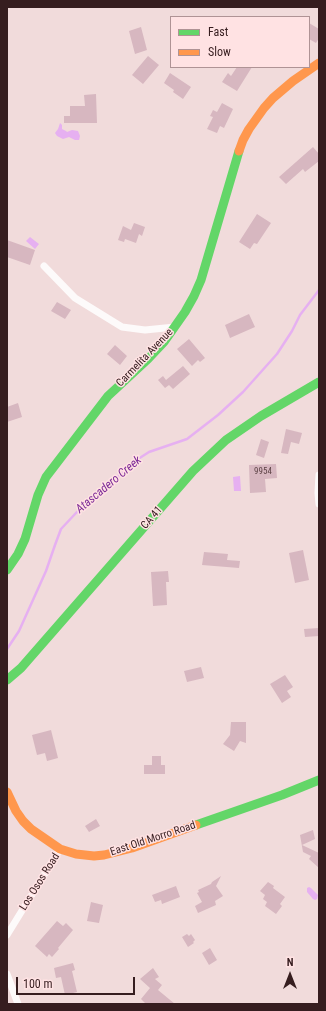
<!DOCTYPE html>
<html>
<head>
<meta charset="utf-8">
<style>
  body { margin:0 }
  #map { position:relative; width:326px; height:1011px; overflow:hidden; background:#f1dbdb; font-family:"Roboto Condensed",sans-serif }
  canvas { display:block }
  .frame { position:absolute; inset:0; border:8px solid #361d1f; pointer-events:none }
  .legend { position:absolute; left:170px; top:16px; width:140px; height:52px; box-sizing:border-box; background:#ffe2e3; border:1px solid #af9395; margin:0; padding:5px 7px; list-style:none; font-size:12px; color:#361d1f }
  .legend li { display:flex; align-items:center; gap:8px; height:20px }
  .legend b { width:20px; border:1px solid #af9395 }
  .north { position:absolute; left:270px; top:955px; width:40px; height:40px; -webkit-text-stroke:3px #ffe2e3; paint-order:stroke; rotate:0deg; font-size:11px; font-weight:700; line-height:16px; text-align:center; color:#361d1f }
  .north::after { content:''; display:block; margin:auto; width:14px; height:18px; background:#361d1f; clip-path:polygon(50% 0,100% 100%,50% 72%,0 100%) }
  .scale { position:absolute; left:16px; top:977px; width:119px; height:18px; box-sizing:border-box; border:2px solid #361d1f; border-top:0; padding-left:5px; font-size:12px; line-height:14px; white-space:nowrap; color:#361d1f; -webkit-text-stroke:3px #ffe2e3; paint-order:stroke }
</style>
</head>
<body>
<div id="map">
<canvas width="326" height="1011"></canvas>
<div class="frame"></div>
<ul class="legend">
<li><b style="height:5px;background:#63d668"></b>Fast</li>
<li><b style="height:5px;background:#ff974d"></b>Slow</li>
</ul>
<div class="north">N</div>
<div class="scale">100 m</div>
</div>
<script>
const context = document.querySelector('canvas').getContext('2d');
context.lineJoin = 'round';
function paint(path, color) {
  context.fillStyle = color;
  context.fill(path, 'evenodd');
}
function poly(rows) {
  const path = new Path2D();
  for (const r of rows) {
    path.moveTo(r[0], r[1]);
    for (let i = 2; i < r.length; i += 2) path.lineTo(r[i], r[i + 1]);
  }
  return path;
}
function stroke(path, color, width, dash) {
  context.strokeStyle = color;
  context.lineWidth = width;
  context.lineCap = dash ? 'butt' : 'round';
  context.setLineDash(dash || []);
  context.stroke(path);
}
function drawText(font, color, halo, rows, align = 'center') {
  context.font = font + ' "Roboto Condensed",sans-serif';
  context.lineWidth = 3;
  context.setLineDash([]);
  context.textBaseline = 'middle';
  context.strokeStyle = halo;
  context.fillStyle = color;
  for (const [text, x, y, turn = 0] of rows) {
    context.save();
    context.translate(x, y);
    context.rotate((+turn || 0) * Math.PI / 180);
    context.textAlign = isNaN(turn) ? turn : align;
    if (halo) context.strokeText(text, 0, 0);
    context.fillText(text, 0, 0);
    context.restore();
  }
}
paint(poly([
  [60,123,62,125,62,129,66,131,67,132,72,130,78,131,80,136,79,140,75,140,69,137,63,139,57,136,55,133,58,129],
  [30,237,39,244,35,249,26,241],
  [240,476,241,491,234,491,233,477],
  [309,887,311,888,318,895,317,899,315,900,313,899,307,892,307,888]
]), '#e6b0f1');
stroke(poly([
  [7,649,19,631,46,571,55,545,61,529,76,513,114,480,135,461,149,452,187,439,218,415,243,392,277,354,292,331,300,315,319,290]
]), '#e6b0f1', 2.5);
paint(poly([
  [309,23,319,29,319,38,316,43,309,39],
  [141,27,147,50,135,54,129,31],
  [148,56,159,65,143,84,132,75],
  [237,67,252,67,237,91,222,82,228,73,231,76],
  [170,73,191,87,183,99,173,92,174,90,164,83],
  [96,94,97,123,64,123,64,116,70,116,70,106,85,106,84,95],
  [222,103,233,109,224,128,220,126,217,133,207,129,213,117,210,116,213,110,217,112],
  [313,147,319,154,319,161,305,172,303,169,286,184,279,177],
  [257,214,271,223,257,244,254,243,250,249,239,242],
  [134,223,145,227,142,236,139,234,136,243,125,239,124,242,118,240,123,226,131,230],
  [7,240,35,250,30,265,7,257],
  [57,302,71,310,65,319,51,311],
  [249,314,255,327,230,338,225,325],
  [189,339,205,358,200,362,198,360,192,366,177,349],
  [115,345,127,356,120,365,107,354],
  [183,366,190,374,173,389,169,385,165,388,158,380,163,376,166,380],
  [18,403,22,417,7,422,7,407],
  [286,429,302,433,299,444,291,442,288,454,281,453],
  [261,439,269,442,264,458,256,455],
  [276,464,277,478,265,479,266,492,250,493,249,465],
  [303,550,309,580,295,583,289,553],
  [204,552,228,554,227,560,240,561,239,568,202,565],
  [168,571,169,582,166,582,167,605,153,606,151,572],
  [319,628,319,636,305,637,304,629],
  [201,667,204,678,187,682,184,671],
  [285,675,293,687,287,691,291,697,282,703,270,684],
  [231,722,246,722,246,743,240,741,234,751,223,744,230,735],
  [51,730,58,758,47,761,45,753,37,755,32,735],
  [152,756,161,756,161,765,165,765,165,774,144,774,144,765,152,765],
  [96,819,100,826,89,832,85,826],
  [313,830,315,839,302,845,319,853,319,868,309,859,311,856,303,852,300,835],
  [221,876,216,886,223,896,215,901,216,905,198,913,195,906,202,902,197,893,199,892,198,890,211,884,212,882],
  [268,882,274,886,273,888,285,897,280,904,282,906,276,914,265,906,267,902,263,899,265,895,260,891],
  [176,886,180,897,162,904,161,900,155,902,152,895],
  [91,902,103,905,99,923,87,921],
  [57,921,63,926,66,923,73,930,58,948,59,949,52,957,49,954,47,957,35,946],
  [187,934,189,936,191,934,195,940,193,942,194,943,188,947,182,937],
  [210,948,217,960,209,965,202,953],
  [73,963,75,970,72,971,77,992,65,995,61,977,56,978,54,968],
  [153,968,159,977,155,979,162,985,158,990,175,1004,146,1004,141,999,150,988,140,979]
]), '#d7b7c0');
stroke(poly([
  [44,266,75,298,122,327,145,330,175,327],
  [319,475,318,493,319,504],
  [7,935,60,849],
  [7,974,18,1004]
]), '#fdfafa', 7);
stroke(poly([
  [7,570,18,554,25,539,38,495,46,477,108,396,148,359,164,342,185,312,194,296,201,280,239,151],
  [7,680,21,668,193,471,226,440,261,416,319,382],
  [196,825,282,795,319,780]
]), '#63d668', 9);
stroke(poly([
  [239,151,243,140,249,129,264,108,273,98,293,81,319,63],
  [7,792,16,811,23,821,31,829,60,849,76,854,94,856,104,855,132,848,196,825]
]), '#ff974d', 9);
drawText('9px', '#5e4447', null, [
  ["9954",263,472]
]);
drawText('11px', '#361d1f', '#ffe2e3', [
  ["Carmelita Avenue",145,358,-46],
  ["CA 41",152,518,-49],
  ["East Old Morro Road",153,839,-18],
  ["Los Osos Road",40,882,-58]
]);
drawText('italic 12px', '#7c2a97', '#ffe2e3', [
  ["Atascadero Creek",109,485,-40]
]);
</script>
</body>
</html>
